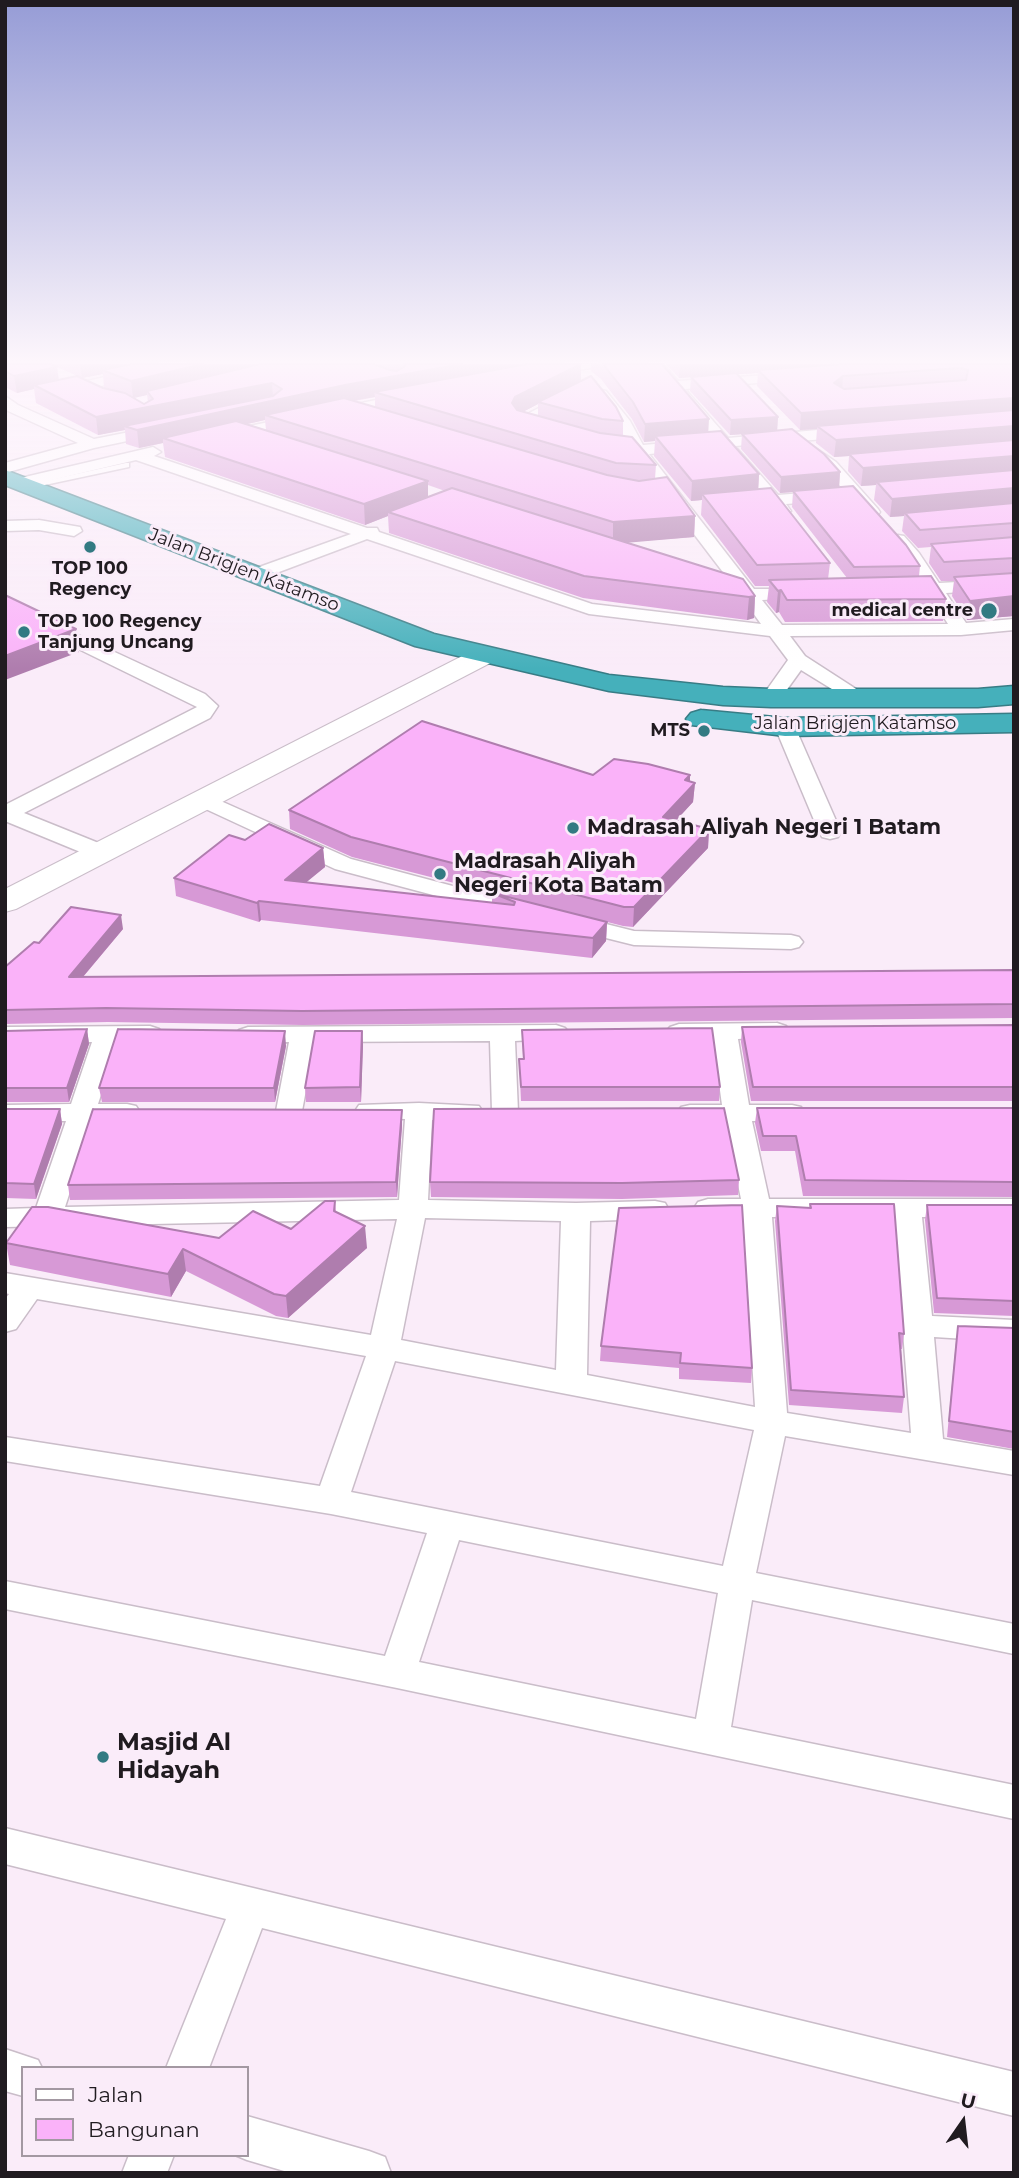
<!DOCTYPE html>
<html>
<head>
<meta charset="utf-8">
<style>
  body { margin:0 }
  #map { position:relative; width:1019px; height:2178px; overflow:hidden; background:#faecf9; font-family:Montserrat,sans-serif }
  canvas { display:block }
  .frame { position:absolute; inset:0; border:7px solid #201b20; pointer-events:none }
  .legend { position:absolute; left:21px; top:2066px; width:228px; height:91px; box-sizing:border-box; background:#faecf9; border:2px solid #a398a2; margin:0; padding:9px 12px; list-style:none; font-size:21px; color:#201b20 }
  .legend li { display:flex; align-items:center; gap:14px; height:35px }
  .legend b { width:35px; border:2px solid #a398a2 }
  .north { position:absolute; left:928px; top:2087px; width:70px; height:70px; -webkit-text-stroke:5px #faecf9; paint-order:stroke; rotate:14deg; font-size:19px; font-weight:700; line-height:28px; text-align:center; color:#201b20 }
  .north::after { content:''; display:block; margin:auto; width:24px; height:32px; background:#201b20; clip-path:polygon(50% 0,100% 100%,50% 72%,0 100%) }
</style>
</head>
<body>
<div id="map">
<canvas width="1019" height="2178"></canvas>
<div class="frame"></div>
<ul class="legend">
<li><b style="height:9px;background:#fff"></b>Jalan</li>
<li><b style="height:19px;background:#fab2f9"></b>Bangunan</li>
</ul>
<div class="north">U</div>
</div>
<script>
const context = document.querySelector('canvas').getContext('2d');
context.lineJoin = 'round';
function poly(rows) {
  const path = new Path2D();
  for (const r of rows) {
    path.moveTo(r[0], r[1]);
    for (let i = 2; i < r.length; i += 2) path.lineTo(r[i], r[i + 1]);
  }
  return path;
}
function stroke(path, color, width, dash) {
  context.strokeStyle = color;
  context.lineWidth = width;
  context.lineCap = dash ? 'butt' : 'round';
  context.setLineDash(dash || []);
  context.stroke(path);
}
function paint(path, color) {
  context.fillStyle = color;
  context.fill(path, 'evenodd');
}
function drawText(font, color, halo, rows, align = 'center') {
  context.font = font + ' Montserrat,sans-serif';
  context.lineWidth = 6;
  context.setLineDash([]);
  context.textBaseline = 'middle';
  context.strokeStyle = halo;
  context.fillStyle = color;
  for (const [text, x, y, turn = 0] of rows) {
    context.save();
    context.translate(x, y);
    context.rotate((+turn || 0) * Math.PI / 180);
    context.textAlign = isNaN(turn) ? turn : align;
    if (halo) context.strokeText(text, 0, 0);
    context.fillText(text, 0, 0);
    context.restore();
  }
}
const lane = poly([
  [126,463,129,463,129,467,26,489,22,486,126,463]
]);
const street = poly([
  [161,364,185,364,183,367,62,395,55,391,57,388,161,364],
  [566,364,597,364,590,368,547,375,540,371,542,368,566,364],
  [649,364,663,364,678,381,798,373,800,376,793,380,685,389,728,438,851,427,859,432,851,437,735,446,778,495,827,491,835,496,827,501,786,504,791,511,783,516,777,514,770,506,741,506,739,503,741,500,762,497,720,448,649,454,754,589,808,589,811,593,802,598,762,600,782,625,948,624,929,594,904,595,895,590,904,585,922,584,890,540,898,535,904,536,919,553,939,583,1014,579,1014,589,946,593,966,623,1014,619,1014,630,961,635,790,636,805,656,870,698,860,704,853,702,801,670,778,702,771,704,761,698,788,660,770,636,589,614,367,539,263,578,251,578,248,574,251,570,351,534,136,460,18,488,10,483,12,480,153,447,161,452,154,456,367,528,377,528,379,532,592,604,761,624,743,599,714,590,711,586,714,582,720,581,732,584,633,454,607,452,599,447,607,442,628,444,618,425,594,394,601,390,606,391,630,421,643,445,713,439,649,364],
  [571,391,576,392,578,395,576,398,531,422,548,426,550,429,548,432,543,433,518,427,514,421,571,391],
  [410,393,415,394,417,397,415,400,225,441,217,436,225,431,410,393],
  [5,396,18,405,94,439,160,426,167,430,165,433,94,448,5,473,5,463,78,443,8,411,5,408,5,396],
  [814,447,836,462,878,509,880,512,878,515,866,515,824,468,809,455,806,452,814,447],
  [39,520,80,527,82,531,74,536,39,530,5,531,5,521,39,520],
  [5,601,205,694,218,706,210,718,24,813,111,848,114,853,111,858,95,858,5,821,5,805,197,707,5,613,5,601],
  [785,721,792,723,795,727,841,832,838,837,830,839,822,837,819,832,775,727,778,723,785,721],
  [205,794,351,859,528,906,532,911,528,916,520,918,335,869,197,805,194,800,197,795,205,794],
  [574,916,634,931,791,935,799,937,803,942,799,947,791,949,634,945,566,928,562,923,566,918,574,916],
  [777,1023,786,1026,790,1031,786,1036,738,1039,749,1105,792,1105,801,1107,805,1113,801,1119,792,1121,752,1121,769,1199,1014,1199,1014,1217,922,1217,932,1316,1014,1320,1014,1342,934,1337,943,1439,1014,1451,1014,1475,785,1436,756,1573,1014,1624,1014,1654,752,1600,731,1727,1014,1785,1014,1819,397,1688,5,1609,5,1581,385,1656,427,1533,331,1514,5,1461,5,1437,320,1486,366,1356,37,1299,16,1329,5,1332,5,1299,9,1294,5,1293,5,1273,371,1335,397,1219,5,1227,5,1209,36,1208,66,1121,5,1121,5,1105,71,1104,92,1042,5,1043,5,1027,150,1026,159,1029,163,1034,159,1039,150,1042,118,1042,98,1104,127,1104,136,1106,140,1112,136,1118,127,1120,93,1120,65,1207,399,1200,405,1119,359,1117,355,1111,359,1105,419,1103,479,1106,483,1112,479,1118,432,1120,428,1200,576,1203,655,1201,665,1203,669,1210,665,1217,655,1219,590,1221,587,1375,755,1407,743,1217,708,1217,698,1214,694,1208,698,1202,708,1199,741,1199,725,1121,690,1121,681,1119,677,1113,681,1107,690,1105,722,1105,713,1039,679,1040,670,1037,666,1032,670,1027,679,1024,777,1023],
  [772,1217,894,1217,911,1433,787,1413,772,1217],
  [425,1218,561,1221,556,1370,401,1340,425,1218],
  [395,1361,754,1430,723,1566,351,1492,395,1361],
  [459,1540,718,1593,696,1719,419,1662,459,1540],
  [556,1025,565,1028,569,1033,565,1038,515,1041,518,1112,514,1118,505,1120,496,1118,492,1112,490,1041,315,1042,302,1111,298,1117,289,1119,280,1117,276,1111,289,1042,248,1043,239,1040,235,1035,239,1030,248,1027,556,1025],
  [5,1828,1014,2072,1014,2116,262,1928,209,2068,166,2068,226,1919,5,1864,5,1828],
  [5,2049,38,2060,42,2068,23,2068,23,2096,5,2091,5,2049],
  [247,2116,369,2151,385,2157,391,2173,291,2173,247,2160,235,2155,247,2155,247,2116],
  [129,2155,174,2155,167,2173,122,2173,129,2155]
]);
const secondary = poly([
  [485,647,494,649,498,655,494,661,16,909,5,912,5,889,476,649,485,647]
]);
const highway = poly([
  [5,470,434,634,609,675,723,687,771,689,978,689,1014,686,1014,704,978,707,771,707,723,705,609,691,415,646,5,485,5,470],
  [701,710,785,718,1014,714,1014,732,785,736,691,725,686,719,691,713,701,710]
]);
stroke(lane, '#cabdc9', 3);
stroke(street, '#cabdc9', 3);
stroke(secondary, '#cabdc9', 2);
stroke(highway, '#387c85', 3);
paint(lane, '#fff');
paint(street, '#fff');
paint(secondary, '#fff');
paint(highway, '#45b0bb');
paint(poly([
  [5,364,581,364,581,380,623,421,623,436,656,465,655,479,695,516,694,537,626,542,755,596,754,618,747,620,583,598,389,533,388,516,365,525,165,457,163,443,139,448,126,444,125,430,98,435,36,403,34,389,17,393,5,387],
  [57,367,82,378,103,374,104,388,108,389,59,380],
  [147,395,148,402,144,404,134,398],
  [375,397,375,407,355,401],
  [538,404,538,416,523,412],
  [265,420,266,430,247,424],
  [428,485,445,491,428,497],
  [591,364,662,364,708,432,759,474,758,489,830,563,828,579,847,578,792,507,793,492,780,493,741,449,742,434,730,435,690,391,691,377,679,378,666,364,1014,364,1014,616,967,620,952,596,954,581,941,581,929,563,931,547,918,548,902,531,904,516,890,517,874,500,876,485,861,486,848,471,849,456,834,457,816,443,817,429,800,430,757,386,758,373,737,374,778,417,777,431,840,472,839,487,920,566,919,576,946,599,943,621,785,622,779,612,776,613,767,602,769,586,755,586,701,515,702,500,691,501,654,456,655,441,644,442,632,419,601,379,591,371],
  [593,775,690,775,690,782,695,783,693,802,676,820,709,829,708,848,633,927,623,926,352,857,290,829,289,810],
  [245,840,323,848,325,867,306,882,492,903,492,893,607,922,606,941,592,958,261,920,259,922,176,896,174,878],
  [123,929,83,977,1014,970,1014,1018,303,1025,108,1022,5,1024,5,967,39,943],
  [1014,1025,1014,1101,751,1101,741,1042,742,1027],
  [87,1029,89,1044,69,1102,5,1102,5,1031],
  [522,1030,720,1087,719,1101,521,1101,519,1059,523,1059],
  [362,1031,363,1045,361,1102,306,1102,305,1088],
  [286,1046,275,1102,102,1102,99,1088],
  [757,1108,1014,1108,1014,1197,803,1196,795,1151,761,1151,755,1123],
  [5,1109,60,1109,62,1124,36,1199,5,1198],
  [402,1125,397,1197,70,1200,68,1185],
  [739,1180,738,1195,622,1199,431,1197,430,1182],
  [335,1201,336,1212,367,1248,288,1318,276,1316,186,1271,171,1297,10,1265,6,1243,219,1238,291,1229],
  [810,1204,904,1334,902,1349,901,1349,904,1397,902,1413,789,1405,775,1221,777,1206,809,1208],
  [927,1205,1014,1205,1014,1316,934,1313,925,1220],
  [619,1208,752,1368,751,1383,679,1379,679,1368,600,1361,601,1346],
  [958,1326,1014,1328,1014,1449,947,1437,956,1341]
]), '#d799d6');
paint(poly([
  [80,364,150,364,102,370,103,374,82,378],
  [203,364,276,364,147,391,147,395,133,398,131,381],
  [462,364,556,364,374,392,375,397,265,415,265,420,172,441,163,438,163,443,139,448,137,430,124,426,125,430,98,435,96,417,272,383,273,400,345,385],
  [581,364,581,382,538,402,538,404,515,416,512,403,515,397],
  [680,364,885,364,758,370,758,373,679,378],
  [57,367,59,384,34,385,34,389,17,393,14,376],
  [843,376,842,392,834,383],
  [1014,398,1014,414,817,426,817,429,800,430,801,413],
  [778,417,777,432,730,435,731,420],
  [709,419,708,437,655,436,655,441,644,442,645,424],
  [1014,426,1014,443,849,454,849,456,834,457,836,440],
  [1014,456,1014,473,877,482,876,485,861,486,863,468],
  [840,472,839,488,780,493,781,477],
  [759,474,758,495,702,494,702,500,691,501,692,481],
  [428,481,428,501,388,512,388,516,365,525,364,504],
  [1014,488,1014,506,905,513,904,516,890,517,892,499],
  [695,516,694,537,613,544,613,522],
  [781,590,779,612,776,613,778,591],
  [755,596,754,618,747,620,749,597],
  [1014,596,1014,616,967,620,970,601],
  [76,629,79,652,5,680,5,656],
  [690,775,690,789,695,783,693,802,662,836,663,817,685,780],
  [709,829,708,848,633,927,634,907],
  [323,848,325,867,286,899,285,880],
  [259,901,261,920,259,922,257,903],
  [121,915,123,929,71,991,69,977],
  [607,922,606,941,592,958,593,938],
  [87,1029,89,1044,69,1102,67,1088],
  [285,1031,286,1046,275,1102,274,1088],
  [362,1031,363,1045,361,1102,360,1087],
  [60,1109,62,1124,36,1199,34,1184],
  [402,1110,402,1125,397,1197,396,1182],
  [365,1226,367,1248,288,1318,286,1296],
  [183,1249,186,1271,171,1297,168,1274]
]), '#af7dae');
const building = poly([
  [5,364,51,364,57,367,14,376,5,371,5,364],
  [132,364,203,364,131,381,102,370,132,364],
  [260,364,374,364,390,370,397,371,405,366,404,364,462,364,345,385,137,430,124,426,273,396,282,389,272,383,96,417,34,385,77,376,103,388,125,393,144,404,153,399,147,391,260,364],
  [527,364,581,364,515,397,512,403,517,410,600,433,632,437,656,465,616,463,374,392,527,364],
  [603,364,662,364,709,419,645,424,633,402,603,364],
  [843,364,1014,364,1014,398,801,413,758,370,843,364],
  [961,368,968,370,966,380,844,389,834,383,843,376,961,368],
  [736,373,778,417,731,420,691,377,736,373],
  [591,376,616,407,623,421,602,419,538,402,591,376],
  [344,398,607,475,639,481,667,477,695,516,613,522,265,415,344,398],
  [1014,410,1014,426,836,440,817,426,1014,410],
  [236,421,428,481,364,504,163,438,236,421],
  [792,429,824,454,840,472,781,477,742,434,792,429],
  [721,431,759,474,692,481,655,436,721,431],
  [1014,440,1014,456,863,468,849,454,1014,440],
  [1014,470,1014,488,892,499,877,482,1014,470],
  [853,486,906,545,920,566,854,567,793,491,853,486],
  [452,488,743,579,755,596,749,597,584,576,388,512,452,488],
  [771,488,830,563,757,565,702,494,771,488],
  [1014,503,1014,523,920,530,905,513,1014,503],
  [1014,537,1014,558,944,562,931,544,1014,537],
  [1014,573,1014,596,970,601,954,577,1014,573],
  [931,576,946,599,787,600,781,590,778,591,769,580,931,576],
  [5,595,76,629,5,656,5,595],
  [422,721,593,775,614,759,648,764,690,775,685,780,695,783,663,817,709,829,634,907,624,907,351,837,289,810,422,721],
  [269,824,323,848,285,880,514,905,515,902,492,893,607,922,593,938,259,901,257,903,174,878,229,835,245,840,269,824],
  [71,907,121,915,69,977,1014,970,1014,1004,302,1011,106,1008,5,1010,5,967,34,942,39,943,71,907],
  [1014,1025,1014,1087,753,1087,742,1027,1014,1025],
  [712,1028,720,1087,521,1087,519,1059,524,1059,522,1030,712,1028],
  [87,1029,67,1088,5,1088,5,1031,87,1029],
  [118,1029,285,1031,274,1088,99,1088,118,1029],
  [315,1031,362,1031,360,1087,305,1088,315,1031],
  [724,1108,739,1180,622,1183,430,1182,434,1109,724,1108],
  [757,1108,1014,1108,1014,1182,805,1180,796,1136,763,1136,757,1108],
  [5,1109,60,1109,34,1184,5,1183,5,1109],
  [93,1109,402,1110,396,1182,68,1185,93,1109],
  [325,1201,335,1201,334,1211,365,1226,286,1296,274,1294,183,1249,168,1274,6,1243,32,1207,48,1207,219,1238,253,1211,291,1229,325,1201],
  [810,1204,894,1204,904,1334,899,1333,904,1397,791,1390,777,1206,811,1208,810,1204],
  [742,1205,752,1368,680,1363,681,1353,601,1346,619,1208,742,1205],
  [927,1205,1014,1205,1014,1301,937,1298,927,1205],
  [958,1326,1014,1328,1014,1432,949,1421,958,1326]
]);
paint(building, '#fab2f9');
stroke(building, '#af7dae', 2);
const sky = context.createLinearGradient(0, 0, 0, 669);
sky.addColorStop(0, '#969cd6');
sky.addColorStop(0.54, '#fdf6fc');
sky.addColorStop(1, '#fdf6fc00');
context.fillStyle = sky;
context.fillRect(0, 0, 1019, 669);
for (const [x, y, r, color] of [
  [90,547,7,"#327a82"],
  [989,611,9,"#327a82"],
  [24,632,7,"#327a82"],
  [704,731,7,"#327a82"],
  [573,828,7,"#327a82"],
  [440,874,7,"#327a82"],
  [103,1757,7,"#327a82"]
]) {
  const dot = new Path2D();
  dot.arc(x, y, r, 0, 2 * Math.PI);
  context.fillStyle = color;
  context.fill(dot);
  stroke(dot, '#faecf9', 2.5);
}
drawText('bold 18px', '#201b20', '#faecf9', [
  ["TOP 100",90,569,"center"],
  ["Regency",90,590,"center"],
  ["medical centre",973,611],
  ["TOP 100 Regency",38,622,"left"],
  ["Tanjung Uncang",38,643,"left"],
  ["MTS",690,731]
], 'right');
drawText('18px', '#201b20', '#faecf9', [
  ["Jalan Brigjen Katamso",244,570,21],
  ["Jalan Brigjen Katamso",855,724]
]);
drawText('bold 21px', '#201b20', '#faecf9', [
  ["Madrasah Aliyah Negeri 1 Batam",587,828],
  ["Madrasah Aliyah",454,862],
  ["Negeri Kota Batam",454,886]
], 'left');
drawText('bold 24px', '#201b20', '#faecf9', [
  ["Masjid Al",117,1743],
  ["Hidayah",117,1771]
], 'left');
</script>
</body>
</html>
